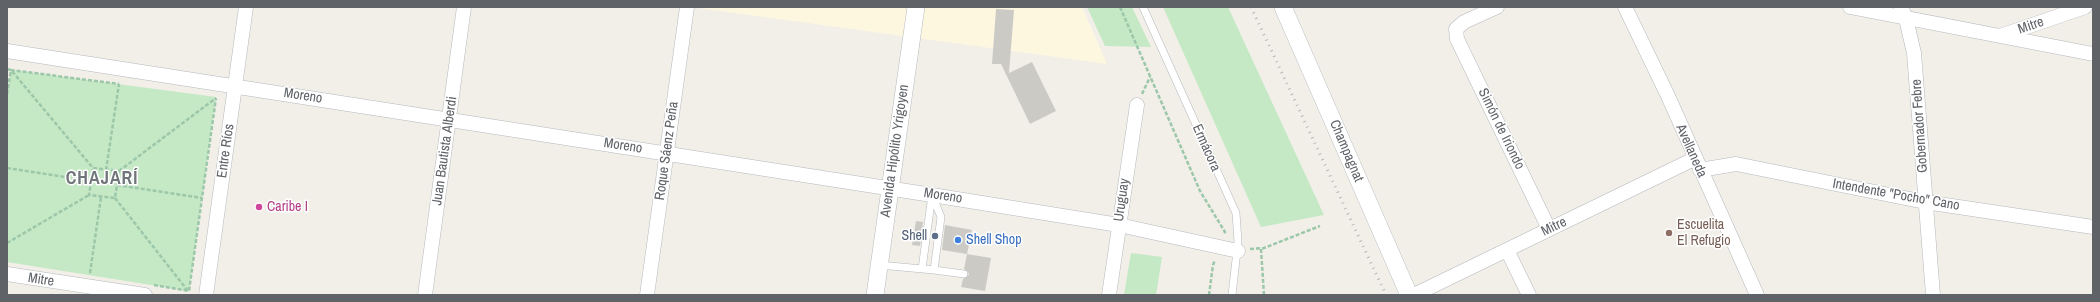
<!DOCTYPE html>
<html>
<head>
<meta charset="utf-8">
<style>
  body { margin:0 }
  #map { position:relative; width:2100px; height:302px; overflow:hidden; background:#f1efe8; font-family:"Archivo Narrow",sans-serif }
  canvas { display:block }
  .frame { position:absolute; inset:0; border:8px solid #5f6368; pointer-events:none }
</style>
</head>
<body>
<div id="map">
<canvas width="2100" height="302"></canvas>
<div class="frame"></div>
</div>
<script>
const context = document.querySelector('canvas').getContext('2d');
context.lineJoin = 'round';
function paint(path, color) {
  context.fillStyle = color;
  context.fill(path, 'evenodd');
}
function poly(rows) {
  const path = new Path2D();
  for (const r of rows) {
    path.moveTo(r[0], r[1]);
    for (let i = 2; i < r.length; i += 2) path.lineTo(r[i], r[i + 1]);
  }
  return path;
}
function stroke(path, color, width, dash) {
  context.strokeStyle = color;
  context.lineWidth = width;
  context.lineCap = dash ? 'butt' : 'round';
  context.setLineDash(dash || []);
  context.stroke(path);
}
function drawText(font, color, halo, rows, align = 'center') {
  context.font = font + ' "Archivo Narrow",sans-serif';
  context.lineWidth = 3;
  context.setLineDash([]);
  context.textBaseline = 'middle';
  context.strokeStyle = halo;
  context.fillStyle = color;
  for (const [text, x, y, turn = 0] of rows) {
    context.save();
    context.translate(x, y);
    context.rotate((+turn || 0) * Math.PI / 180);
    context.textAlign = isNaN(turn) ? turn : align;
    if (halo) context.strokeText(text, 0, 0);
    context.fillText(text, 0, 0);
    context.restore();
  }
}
paint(poly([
  [691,7,1082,7,1107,64]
]), '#fef7e0');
paint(poly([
  [1087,7,1132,7,1151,47,1105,46],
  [1163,7,1228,7,1324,215,1261,227],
  [11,70,216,97,189,291,7,262,7,94],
  [1131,253,1162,257,1156,295,1124,295]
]), '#c5e8c5');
paint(poly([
  [996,9,1014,10,1009,73,1032,62,1056,111,1030,124,1001,64,992,64],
  [916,221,923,222,920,246,912,245],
  [945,225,972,230,967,254,942,250],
  [967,254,991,258,985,291,961,287,963,279,969,275,968,272,964,269]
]), '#cccac5');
const service = poly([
  [1143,7,1236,213,1238,242,1232,295],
  [879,265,934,270,941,217,932,195],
  [922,269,932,195],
  [934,270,964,274]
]);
const minor = poly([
  [1497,7,1464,22,1456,29,1457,39,1549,229],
  [1625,7,1668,96,1757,295],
  [1850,7,2093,54],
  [1901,7,1906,19,1914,53,1933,295],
  [2000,36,2085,7],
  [7,51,932,195,1119,225,1238,251],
  [1700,170,1736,164,1925,202,2093,227],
  [1507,250,1529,295],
  [7,274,145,295],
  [206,295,246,7],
  [425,295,464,7],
  [647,295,687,7],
  [1109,295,1137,105],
  [1414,295,1694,159]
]);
const tertiary = poly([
  [1283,7,1409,295],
  [875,295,916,7]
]);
stroke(service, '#b5b8bc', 8);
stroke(minor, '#b5b8bc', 15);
stroke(tertiary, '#b5b8bc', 18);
stroke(poly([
  [1120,7,1200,191,1225,232,1224,235],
  [7,69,11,70,93,168,119,171,115,198,89,195,93,168],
  [7,94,11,70,119,84],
  [1142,94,1150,77],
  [7,168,91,181],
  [106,170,119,84],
  [119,171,216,98],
  [117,185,202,198],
  [115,198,188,291],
  [7,243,89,195],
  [1250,249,1264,248,1320,226],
  [1261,249,1264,295],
  [90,273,101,197],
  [154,285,189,291,216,98],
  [1209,295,1213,265,1215,260]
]), '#9cc7a9', 2.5, [4, 2]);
stroke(service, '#fff', 7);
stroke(minor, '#fff', 14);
stroke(tertiary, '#fff', 17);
stroke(poly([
  [1251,7,1386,295]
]), '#b6b7b8', 3, [1, 5]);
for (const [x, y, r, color] of [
  [259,207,4,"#d1479c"],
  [1669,233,4,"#8d6e63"],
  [935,236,4,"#5c6f8a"],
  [958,240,4,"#3f7fe0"]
]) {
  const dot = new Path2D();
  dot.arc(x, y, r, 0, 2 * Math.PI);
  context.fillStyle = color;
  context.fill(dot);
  stroke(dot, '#fff', 1.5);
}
drawText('14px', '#5f6368', '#fff', [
  ["Mitre",2031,26,-19],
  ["Moreno",303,96,9],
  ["Gobernador Febre",1920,126,-94],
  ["Simón de Iriondo",1501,129,64],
  ["Moreno",623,146,9],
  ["Ermácora",1206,148,66],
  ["Entre Ríos",226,151,-82],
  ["Juan Bautista Alberdi",445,151,-82],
  ["Roque Sáenz Peña",667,151,-82],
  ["Avenida Hipólito Yrigoyen",895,151,-82],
  ["Champagnat",1346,151,67],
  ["Avellaneda",1691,151,66],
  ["Intendente \"Pocho\" Cano",1896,195,10],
  ["Moreno",943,196,9],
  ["Uruguay",1122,200,-82],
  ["Mitre",1554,227,-26],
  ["Mitre",41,280,9]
]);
drawText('14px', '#b23c85', '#fff', [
  ["Caribe I",267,207]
], 'left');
drawText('14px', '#785e54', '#fff', [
  ["Escuelita",1677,225],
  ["El Refugio",1677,241]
], 'left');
drawText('14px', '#4e5e75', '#fff', [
  ["Shell",927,236]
], 'right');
drawText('14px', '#366cbe', '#fff', [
  ["Shell Shop",966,240]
], 'left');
context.letterSpacing = '1px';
drawText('bold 18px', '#70757a', '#fff', [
  ["CHAJARÍ",102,179]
]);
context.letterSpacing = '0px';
</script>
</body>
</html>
